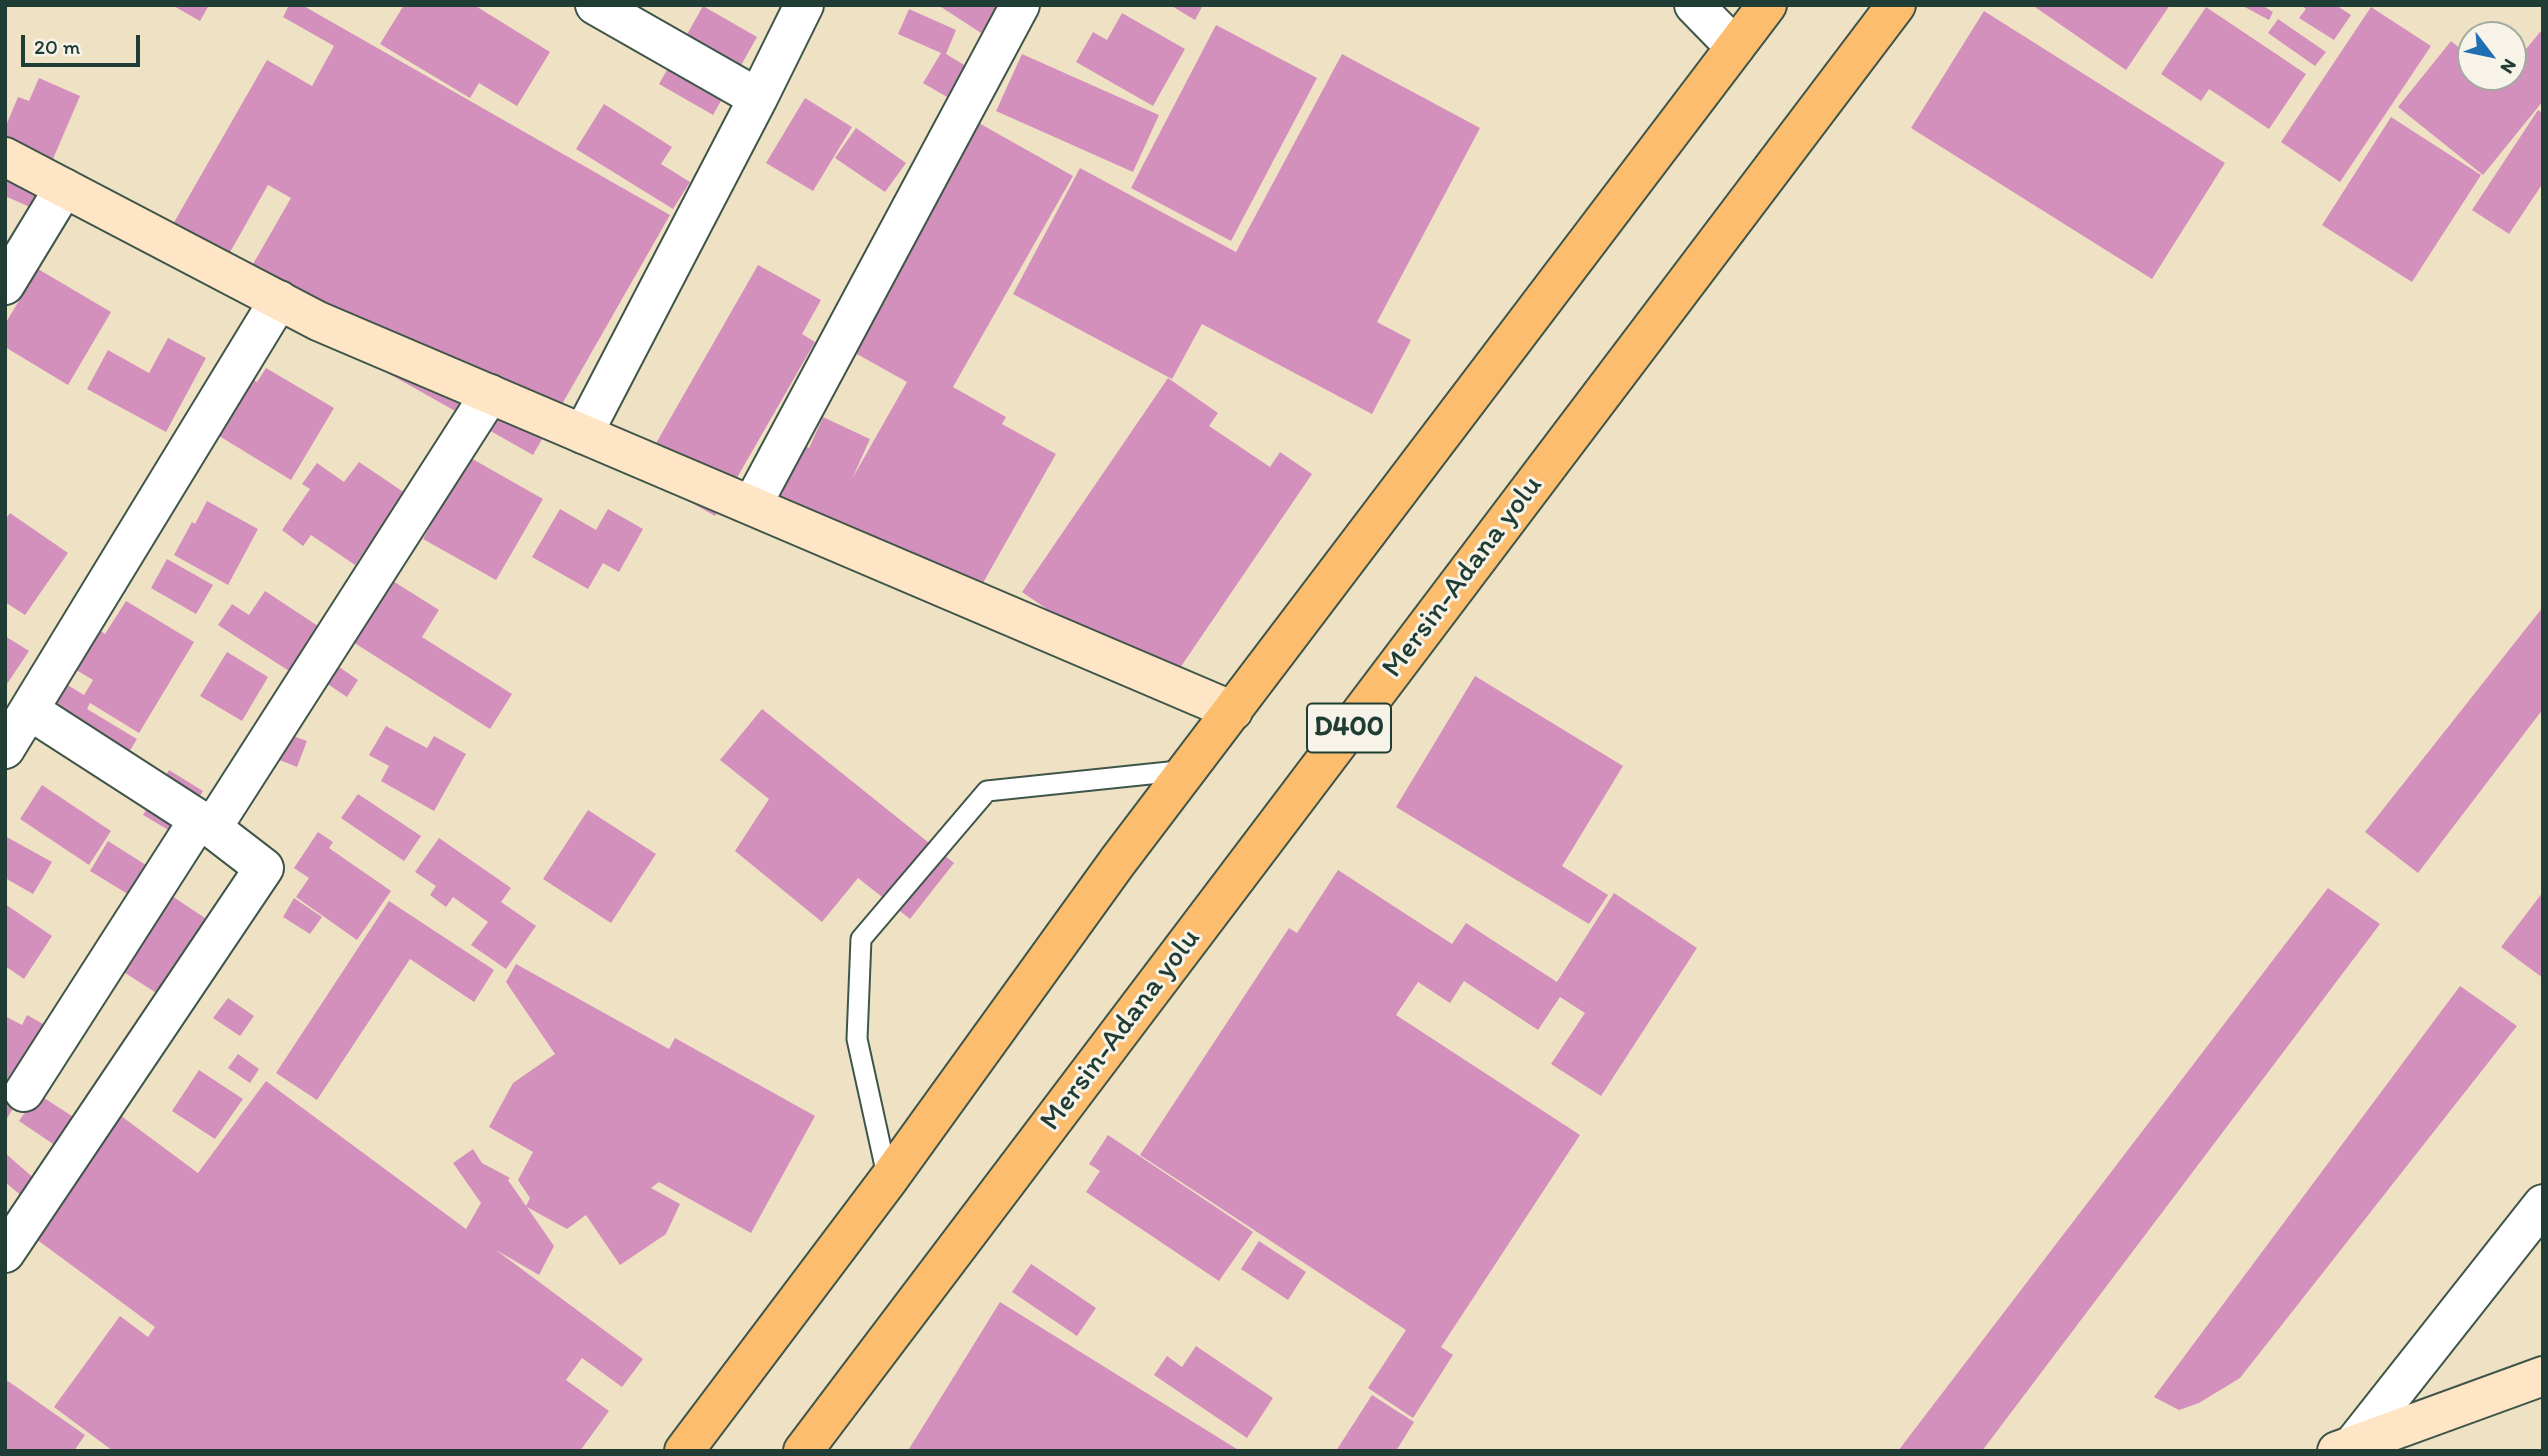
<!DOCTYPE html>
<html>
<head>
<meta charset="utf-8">
<style>
  body { margin:0 }
  #map { position:relative; width:2548px; height:1456px; overflow:hidden; background:#efe2c4; font-family:Itim,sans-serif }
  canvas { display:block }
  .frame { position:absolute; inset:0; border:7px solid #1f3d34; pointer-events:none }
  .north { position:absolute; left:2457px; top:21px; width:70px; height:70px; box-sizing:border-box; background:#f7f3e8; border:2px solid #a1aaa0; border-radius:50%; rotate:122deg; font-size:19px; font-weight:700; line-height:28px; text-align:center; color:#1f3d34 }
  .north::after { content:''; display:block; margin:auto; width:24px; height:32px; background:#1f6fb2; clip-path:polygon(50% 0,100% 100%,50% 72%,0 100%) }
  .scale { position:absolute; left:21px; top:35px; width:119px; height:32px; box-sizing:border-box; border:4px solid #1f3d34; border-top:0; padding-left:9px; font-size:21px; line-height:24px; white-space:nowrap; color:#1f3d34; -webkit-text-stroke:5px #f7f3e8; paint-order:stroke }
</style>
</head>
<body>
<div id="map">
<canvas width="2548" height="1456"></canvas>
<div class="frame"></div>
<div class="north">N</div>
<div class="scale">20 m</div>
</div>
<script>
const context = document.querySelector('canvas').getContext('2d');
context.lineJoin = 'round';
function paint(path, color) {
  context.fillStyle = color;
  context.fill(path, 'evenodd');
}
function poly(rows) {
  const path = new Path2D();
  for (const r of rows) {
    path.moveTo(r[0], r[1]);
    for (let i = 2; i < r.length; i += 2) path.lineTo(r[i], r[i + 1]);
  }
  return path;
}
function stroke(path, color, width, dash) {
  context.strokeStyle = color;
  context.lineWidth = width;
  context.lineCap = dash ? 'butt' : 'round';
  context.setLineDash(dash || []);
  context.stroke(path);
}
function drawText(font, color, halo, rows, align = 'center') {
  context.font = font + ' Itim,sans-serif';
  context.lineWidth = 6;
  context.setLineDash([]);
  context.textBaseline = 'middle';
  context.strokeStyle = halo;
  context.fillStyle = color;
  for (const [text, x, y, turn = 0] of rows) {
    context.save();
    context.translate(x, y);
    context.rotate((+turn || 0) * Math.PI / 180);
    context.textAlign = isNaN(turn) ? turn : align;
    if (halo) context.strokeText(text, 0, 0);
    context.fillText(text, 0, 0);
    context.restore();
  }
}
paint(poly([
  [172,5,209,5,200,21],
  [289,5,302,5,670,215,533,455,285,315,249,271,291,198,268,185,216,277,161,245,267,60,312,86,334,46,283,17],
  [404,5,474,5,550,52,517,106,479,83,470,98,380,44],
  [938,5,999,5,981,33],
  [1170,5,1203,5,1195,20],
  [2032,5,2170,5,2126,70],
  [2241,5,2262,5,2273,12,2269,20],
  [2301,5,2336,5,2351,15,2334,40,2299,18,2306,9],
  [703,6,757,37,713,115,659,84],
  [2206,7,2306,74,2269,129,2209,89,2201,101,2161,74],
  [2371,7,2431,46,2340,182,2281,142],
  [909,9,956,30,946,54,966,66,947,97,923,83,941,53,898,34],
  [1984,11,2225,163,2152,279,1911,128],
  [1122,13,1185,49,1153,106,1076,62,1093,32,1107,40],
  [2278,19,2326,52,2315,66,2268,33],
  [1216,25,1317,78,1231,241,1131,188],
  [2540,32,2543,34,2543,101,2483,175,2398,107,2451,41,2471,57,2471,77,2495,77,2500,81,2504,77,2513,77,2513,65],
  [1022,54,1159,115,1133,172,996,111],
  [1342,54,1480,128,1377,322,1411,340,1372,414,1202,324,1172,379,1013,294,1080,168,1236,252],
  [39,78,80,96,32,208,5,196,5,128,18,97,29,101],
  [805,98,852,127,813,191,766,163],
  [604,104,672,147,661,164,690,182,673,209,576,149],
  [2538,110,2543,113,2543,183,2509,234,2472,210],
  [2391,117,2481,175,2412,282,2322,225],
  [977,122,1073,176,953,387,1006,417,1002,424,1056,454,967,611,768,519,798,443,809,448,823,417,870,439,852,479,907,382,848,349],
  [856,128,906,163,885,192,835,158],
  [758,265,821,300,802,334,815,342,715,516,639,473],
  [38,269,111,312,68,385,5,347,5,324],
  [168,338,206,358,166,432,87,389,108,350,149,373],
  [266,368,334,408,291,480,216,434,251,378,257,382],
  [1168,378,1218,413,1209,426,1270,467,1280,452,1312,474,1165,690,1022,592],
  [469,457,543,499,496,580,423,539],
  [359,462,405,493,355,565,311,535,303,546,282,530,310,489,302,484,317,463,344,482],
  [207,501,258,529,228,585,174,555,192,522,195,524],
  [560,509,596,530,608,509,643,529,619,572,603,563,588,589,532,557],
  [10,513,68,553,25,615,5,602,5,520],
  [167,559,213,585,196,614,151,588],
  [385,576,439,610,422,637,512,694,490,729,345,637],
  [265,591,318,626,289,671,218,625,232,604,249,615],
  [126,601,194,642,139,733,90,703,87,709,137,739,114,777,32,729,61,681,84,695,93,680,73,668,96,628,105,634],
  [2543,607,2543,709,2418,873,2365,832],
  [5,636,29,651,5,687],
  [227,652,268,677,242,721,200,696],
  [329,660,358,680,347,697,317,677],
  [1475,676,1623,766,1562,866,1608,895,1589,924,1396,807],
  [762,709,954,863,910,919,858,878,822,922,735,851,769,799,720,760],
  [386,726,427,748,434,736,466,754,434,811,381,781,389,766,369,755],
  [282,732,307,741,297,767,272,757],
  [169,770,203,791,177,835,143,815],
  [42,785,111,831,89,865,20,819],
  [358,794,421,836,404,861,341,818],
  [588,810,656,854,611,923,543,879],
  [318,832,333,842,329,848,391,891,357,940,296,897,309,878,294,868],
  [5,836,52,862,33,894,5,878],
  [439,838,511,888,501,902,536,926,506,969,471,945,488,922,453,897,446,907,430,895,436,886,415,872],
  [108,841,149,867,131,896,90,871],
  [1338,870,1452,944,1466,923,1557,982,1614,893,1697,948,1601,1096,1551,1064,1585,1013,1560,997,1538,1030,1464,981,1450,1003,1418,982,1396,1015,1580,1135,1441,1347,1453,1355,1413,1418,1368,1388,1406,1330,1140,1155,1289,928,1297,933],
  [2328,888,2380,924,1982,1451,1898,1451],
  [166,892,211,922,161,996,116,967],
  [2543,892,2543,978,2501,947],
  [294,898,322,917,310,934,283,917],
  [389,901,494,970,474,1002,410,959,317,1100,276,1073],
  [5,904,52,936,24,979,5,966],
  [516,964,669,1049,675,1038,815,1116,751,1233,659,1182,651,1188,680,1204,666,1234,620,1265,586,1215,567,1229,527,1207,554,1246,539,1275,496,1250,643,1359,622,1387,582,1358,566,1380,609,1411,580,1451,113,1451,54,1407,120,1316,148,1337,155,1327,24,1230,113,1110,198,1173,266,1081,466,1229,481,1203,453,1163,473,1149,482,1163,510,1178,508,1180,526,1206,530,1198,518,1180,533,1152,489,1127,513,1083,555,1054,506,982],
  [2460,986,2517,1026,2240,1378,2199,1403,2179,1410,2154,1397],
  [228,998,254,1016,240,1036,213,1018],
  [27,1015,57,1032,5,1122,5,1016,22,1025],
  [238,1054,259,1069,250,1083,228,1068],
  [199,1070,243,1099,215,1139,172,1111],
  [38,1094,81,1122,62,1150,19,1121],
  [1108,1135,1253,1232,1219,1281,1086,1192,1100,1171,1089,1164],
  [5,1153,44,1187,30,1203,5,1182],
  [1259,1241,1306,1272,1288,1300,1241,1269],
  [1031,1264,1096,1308,1077,1336,1012,1292],
  [1000,1302,1240,1451,913,1451,909,1449],
  [1196,1346,1273,1398,1247,1438,1154,1375,1167,1356,1182,1367],
  [5,1379,85,1435,74,1451,5,1451],
  [1372,1395,1414,1422,1396,1451,1336,1451]
]), '#d490bc');
const lane = poly([
  [888,1180,857,1039,861,939,987,791,1188,770]
]);
const street = poly([
  [1694,5,1735,47],
  [758,98,804,5],
  [5,285,64,188],
  [583,434,758,98,595,5],
  [752,505,1020,5],
  [29,710,212,828,490,394],
  [5,749,279,300],
  [24,1092,199,819],
  [5,1253,264,868,212,828],
  [2348,1451,2543,1204]
]);
const secondary = poly([
  [5,157,318,321,1233,711],
  [2337,1451,2543,1376]
]);
const highway = poly([
  [684,1451,888,1180,1118,861,1767,5],
  [803,1451,1896,5]
]);
stroke(lane, '#3e564a', 23);
stroke(street, '#3e564a', 42);
stroke(secondary, '#3e564a', 42);
stroke(highway, '#3e564a', 42);
stroke(lane, '#fff', 19);
stroke(street, '#fff', 38);
stroke(secondary, '#fee5c5', 38);
stroke(highway, '#fcbd6f', 38);
for (const [x, y, w] of [
  [1349,728,84]
]) {
  const box = new Path2D();
  box.roundRect(x - w / 2, y - 24.5, w, 49, 5);
  context.fillStyle = '#f7f3e8';
  context.fill(box);
  stroke(box, '#1f3d34', 2);
}
drawText('bold 28px', '#1f3d34', null, [
  ["D400",1349,728]
]);
drawText('30px', '#1f3d34', '#f7f3e8', [
  ["Mersin-Adana yolu",1463,577,-53],
  ["Mersin-Adana yolu",1121,1030,-53]
]);
</script>
</body>
</html>
